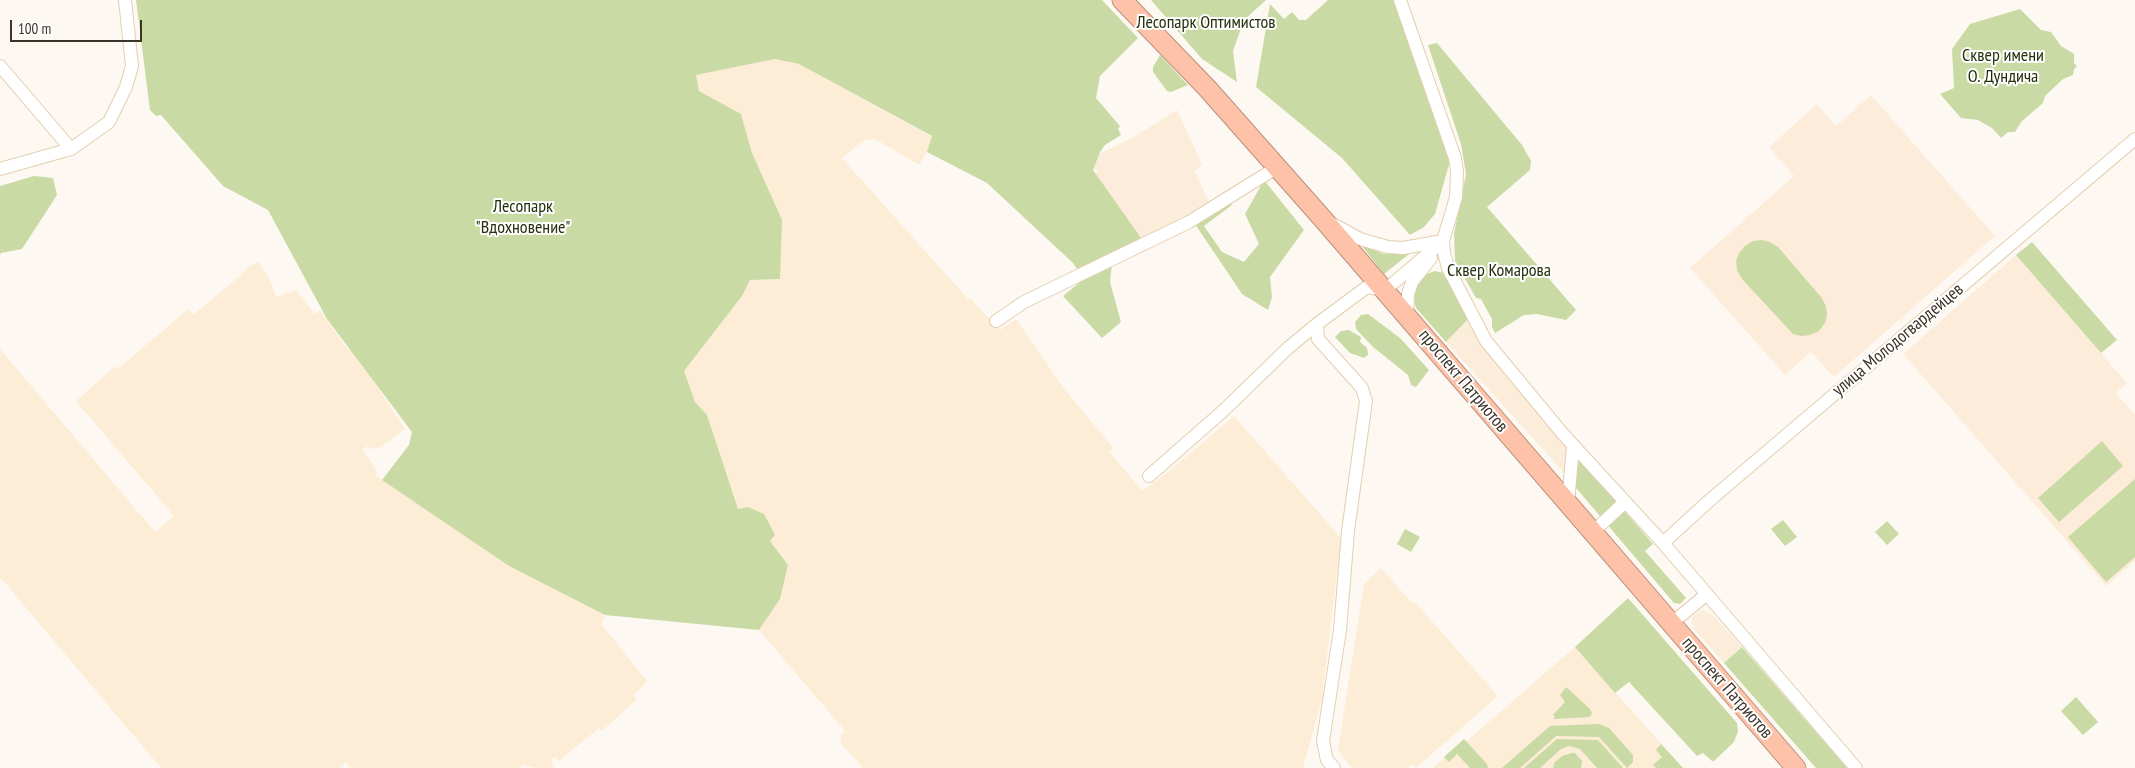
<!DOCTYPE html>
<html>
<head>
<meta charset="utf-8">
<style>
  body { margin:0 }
  #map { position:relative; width:2135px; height:768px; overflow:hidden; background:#fdf9f2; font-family:"PT Sans Narrow",sans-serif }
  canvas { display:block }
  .scale { position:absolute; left:10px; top:20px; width:132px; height:22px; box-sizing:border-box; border:2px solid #3c3428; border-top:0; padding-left:6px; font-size:15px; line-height:18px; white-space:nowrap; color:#3c3428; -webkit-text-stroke:4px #fff; paint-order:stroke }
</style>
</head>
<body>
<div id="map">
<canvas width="2135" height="768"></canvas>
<div class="scale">100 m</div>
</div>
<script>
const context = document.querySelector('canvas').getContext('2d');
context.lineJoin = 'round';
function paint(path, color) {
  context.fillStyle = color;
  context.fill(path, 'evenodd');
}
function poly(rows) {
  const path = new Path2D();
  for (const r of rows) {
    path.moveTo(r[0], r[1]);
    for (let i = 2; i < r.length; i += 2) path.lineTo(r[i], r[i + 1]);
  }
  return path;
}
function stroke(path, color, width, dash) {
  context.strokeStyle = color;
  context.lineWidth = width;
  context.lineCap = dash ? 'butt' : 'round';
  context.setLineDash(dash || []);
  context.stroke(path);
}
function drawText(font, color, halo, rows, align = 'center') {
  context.font = font + ' "PT Sans Narrow",sans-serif';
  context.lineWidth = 4;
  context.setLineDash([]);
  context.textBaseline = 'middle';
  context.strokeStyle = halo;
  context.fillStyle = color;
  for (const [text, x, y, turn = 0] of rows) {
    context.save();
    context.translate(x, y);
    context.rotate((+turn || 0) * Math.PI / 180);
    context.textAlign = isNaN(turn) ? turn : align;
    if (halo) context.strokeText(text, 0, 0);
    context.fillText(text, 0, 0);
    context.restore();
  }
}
paint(poly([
  [1177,110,1202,164,1195,172,1209,202,1137,242,1094,178,1097,172,1088,160,1137,135],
  [1468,319,1569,443,1565,474,1446,342],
  [1702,610,1713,615,1742,647,1724,663,1694,629,1691,623,1693,616]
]), '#fcedda');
paint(poly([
  [775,59,799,64,932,137,927,152,919,165,875,139,864,140,842,158,968,299,970,298,1000,330,1016,319,1063,387,1113,448,1109,451,1142,491,1168,472,1234,416,1341,538,1322,699,1303,768,861,768,862,766,841,744,841,735,845,731,759,630,780,599,788,565,770,541,738,509,707,415,695,402,684,371,742,296,750,280,780,279,752,153,741,114,699,91,695,75],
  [259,262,271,282,276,297,296,290,314,314,320,310,348,350,352,348,405,429,379,448,371,449,368,446,362,450,372,463,377,472,375,475,509,566,605,615,602,625,647,681,634,695,637,699,602,731,599,728,559,761,555,757,552,759,553,768,536,768,524,765,519,768,350,768,346,762,339,768,161,768,0,577,0,349,155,532,174,516,76,401,115,366,118,369,188,309,194,314,241,275,248,267],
  [1381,568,1412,603,1414,601,1498,696,1416,768,1412,764,1407,768,1352,768,1338,750,1364,584],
  [1575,647,1683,768,1433,768,1464,739,1467,741]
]), '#fdedd6');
paint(poly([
  [1871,95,1995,236,1834,377,1811,352,1785,375,1690,268,1794,176,1769,147,1817,104,1836,126],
  [2016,255,2127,383,2116,393,2135,415,2135,561,2106,586,1903,354]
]), '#feecdb');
paint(poly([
  [136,0,1102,0,1138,38,1100,76,1096,98,1120,126,1118,129,1121,135,1105,145,1100,152,1093,170,1141,238,1113,254,1110,282,1121,322,1102,338,1063,296,1084,279,1073,263,987,183,927,152,932,136,799,64,775,59,696,75,699,91,741,114,752,153,782,220,780,279,750,280,742,296,684,371,695,402,707,415,738,509,748,507,764,514,775,535,770,541,788,565,780,599,759,630,605,615,509,566,382,480,409,445,412,432,327,319,268,210,223,186,161,115,156,116,150,110],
  [1151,0,1266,0,1244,20,1233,51,1237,82,1202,59],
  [1328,0,1399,0,1450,161,1435,214,1424,227,1410,235,1342,158,1256,87,1270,4,1284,19,1292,12,1299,20,1306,20],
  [2020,9,2041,30,2051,32,2061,46,2074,54,2074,63,2077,66,2074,69,2073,75,2063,79,2045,96,2043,103,2022,121,2015,132,2008,132,2001,138,1992,128,1978,120,1961,118,1940,94,1954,88,1952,49,1970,24],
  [1437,43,1522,145,1531,161,1530,170,1487,207,1576,310,1566,320,1537,314,1524,315,1495,333,1492,327,1492,319,1481,299,1476,298,1455,261,1454,234,1466,174,1461,144,1428,45],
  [1160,55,1188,85,1171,92,1167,91,1153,72,1153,67],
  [34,176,53,178,57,195,22,249,1,253,0,255,0,186],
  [1264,180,1304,230,1270,277,1272,297,1268,310,1242,294,1195,224,1228,202,1232,205,1204,226,1222,252,1244,262,1259,244,1245,214],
  [1762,240,1770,242,1778,247,1821,297,1826,306,1827,315,1825,323,1819,331,1810,335,1802,336,1793,334,1742,279,1737,270,1736,261,1739,253,1745,246,1753,241],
  [2032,242,2117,340,2101,353,2016,255],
  [1361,245,1384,254,1407,253,1408,255,1384,274],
  [1435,271,1444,273,1468,319,1446,342,1416,308,1412,291,1421,276],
  [1368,314,1400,338,1429,370,1416,387,1411,385,1408,375,1373,347,1356,329,1355,322,1361,315],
  [1349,330,1361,337,1360,342,1367,348,1368,355,1364,358,1350,353,1335,337,1341,331],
  [2102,441,2123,466,2059,522,2038,498],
  [1568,446,1653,544,1645,551,1686,598,1680,604,1674,603,1571,482],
  [2135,479,2135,557,2106,582,2068,537],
  [1783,520,1797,537,1785,546,1771,529],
  [1887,521,1899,534,1887,545,1875,532],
  [1405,529,1420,537,1411,552,1397,544],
  [1628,598,1737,723,1738,731,1734,742,1714,761,1712,761,1703,753,1697,756,1629,682,1615,693,1575,647],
  [1742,647,1847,768,1816,768,1724,663],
  [1566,687,1590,709,1592,713,1590,717,1553,719,1555,717,1553,715,1565,702,1560,695],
  [2076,697,2098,722,2083,735,2061,711],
  [1599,724,1609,728,1633,755,1633,762,1627,768,1599,737,1556,736,1520,768,1502,768,1550,726],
  [1464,739,1487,764,1488,768,1470,768,1457,754,1449,762,1444,757],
  [1557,739,1598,740,1623,768,1597,768,1580,749,1569,746,1561,749,1540,768,1524,768],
  [1661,744,1683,768,1656,768,1653,765,1662,757,1656,750],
  [1572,753,1575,753,1582,761,1581,768,1553,768,1554,763,1562,756]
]), '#c9daa4');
const minor = poly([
  [1400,0,1455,158,1457,172,1456,197,1443,241,1444,253,1448,268,1486,341,1563,434,1663,543,1856,768],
  [0,66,71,149],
  [0,169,71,149,109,122,126,87,132,66,125,0],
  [1331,223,1360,239,1388,247,1403,248,1443,241],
  [1407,315,1408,294,1412,282,1431,258],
  [996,321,1024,302,1189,222,1276,168],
  [1317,324,1318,339,1362,388,1366,401,1348,531,1340,630,1323,741,1327,760,1334,768],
  [1149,476,1223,411,1288,348,1317,324,1367,287,1385,290,1443,241],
  [1568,503,1573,446],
  [1593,532,1625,502],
  [1663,543,1710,500,2135,139],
  [1672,623,1707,594]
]);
const highway = poly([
  [1122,0,1207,88,1322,218,1796,768]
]);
stroke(minor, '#e3ceaf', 14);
stroke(highway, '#ba907c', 21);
stroke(minor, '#fff', 12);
stroke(highway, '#fec2a9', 19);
drawText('18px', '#262f0c', '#fff', [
  ["Лесопарк Оптимистов",1206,23],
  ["Сквер имени",2003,56],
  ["О. Дундича",2003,77],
  ["Лесопарк",523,207],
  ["\"Вдохновение\"",523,228],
  ["Сквер Комарова",1499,271]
]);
drawText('18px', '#3c3428', '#fff', [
  ["улица Молодогвардейцев",1898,340,-40],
  ["проспект Патриотов",1463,381,50],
  ["проспект Патриотов",1727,688,49]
]);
</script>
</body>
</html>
